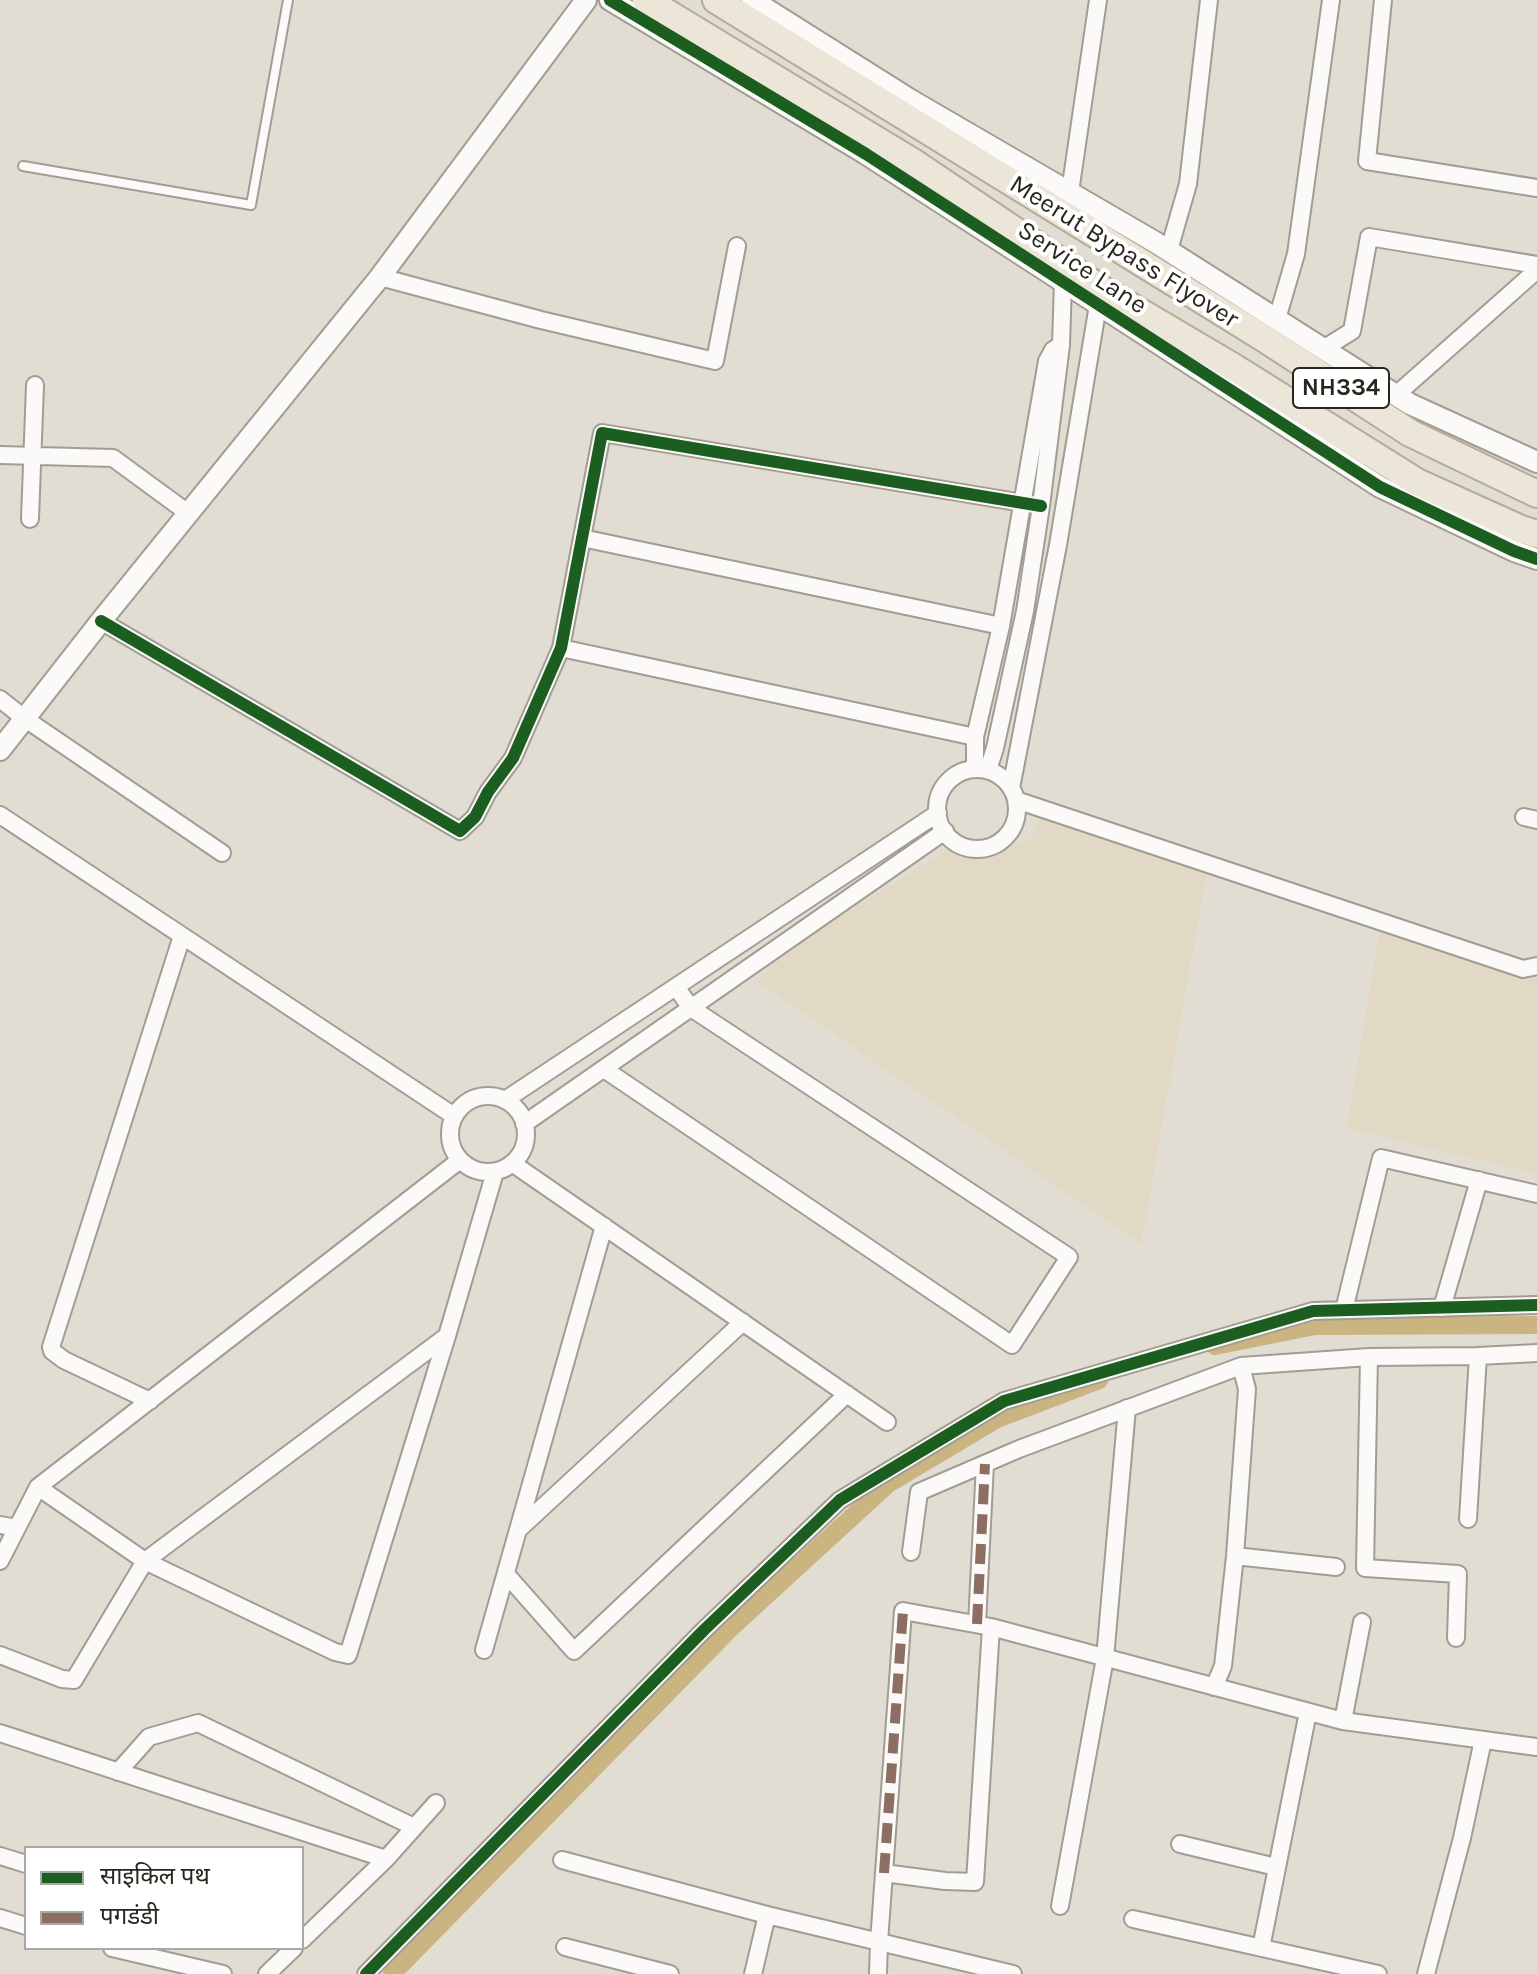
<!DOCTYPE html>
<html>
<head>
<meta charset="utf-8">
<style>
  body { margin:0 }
  #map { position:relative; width:1537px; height:1974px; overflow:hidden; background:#e2ddd2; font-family:Karla,"Noto Sans Devanagari",sans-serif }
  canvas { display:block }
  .legend { position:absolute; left:24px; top:1846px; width:280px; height:104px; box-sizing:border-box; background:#fff; border:2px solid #a9a8a5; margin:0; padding:10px 14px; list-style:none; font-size:24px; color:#29261e }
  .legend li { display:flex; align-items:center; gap:16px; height:40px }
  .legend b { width:40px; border:2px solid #a9a8a5 }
</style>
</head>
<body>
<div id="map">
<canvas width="1537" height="1974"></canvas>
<ul class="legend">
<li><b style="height:10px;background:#1b5e20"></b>साइकिल पथ</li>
<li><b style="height:10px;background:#8d6e63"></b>पगडंडी</li>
</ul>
</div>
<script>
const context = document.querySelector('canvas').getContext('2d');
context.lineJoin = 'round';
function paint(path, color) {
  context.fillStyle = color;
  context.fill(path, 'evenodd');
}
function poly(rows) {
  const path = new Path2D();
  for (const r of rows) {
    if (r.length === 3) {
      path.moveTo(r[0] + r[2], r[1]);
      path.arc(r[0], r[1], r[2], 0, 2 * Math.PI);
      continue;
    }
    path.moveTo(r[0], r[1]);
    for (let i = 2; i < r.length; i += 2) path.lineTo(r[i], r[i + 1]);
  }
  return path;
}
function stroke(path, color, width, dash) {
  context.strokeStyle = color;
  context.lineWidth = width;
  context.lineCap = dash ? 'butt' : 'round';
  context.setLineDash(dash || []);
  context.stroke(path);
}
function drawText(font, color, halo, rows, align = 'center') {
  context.font = font + ' Karla,sans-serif';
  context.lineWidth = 8;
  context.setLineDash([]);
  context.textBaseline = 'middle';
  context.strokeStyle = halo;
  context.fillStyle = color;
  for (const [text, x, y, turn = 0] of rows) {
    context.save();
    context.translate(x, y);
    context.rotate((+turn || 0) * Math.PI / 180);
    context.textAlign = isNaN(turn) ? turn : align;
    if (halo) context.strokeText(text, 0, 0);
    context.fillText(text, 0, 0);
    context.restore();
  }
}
paint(poly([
  [1041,806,1209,860,1141,1244,758,982,778,955,958,843,968,848,1004,849,1033,837],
  [1381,923,1537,971,1537,1174,1347,1128]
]), '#e2d9c5');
stroke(poly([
  [1215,1346,1315,1326,1537,1325],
  [392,1974,733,1626,888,1484,997,1419,1099,1380]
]), '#cab480', 18);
const service = poly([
  [23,166,251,205,288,0]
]);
const minor = poly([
  [1383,0,1367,161,1537,188],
  [1070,192,1098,0],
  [1169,250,1188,184,1209,0],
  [380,277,541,320,715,361,737,246],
  [1277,319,1296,254,1331,0],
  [1323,349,1352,331,1369,237,1537,265],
  [1396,395,1537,270],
  [0,455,113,458,188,513],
  [30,519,35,385],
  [582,538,1001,626],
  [101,621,460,831,475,817,488,792,513,758,561,648,602,433,1041,506],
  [561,648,975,737],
  [0,699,24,718,222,853],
  [975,769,975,737,1001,626,1047,361,1053,350,1061,345],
  [977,809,40],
  [988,770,995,748,1025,611,1041,506,1061,345,1063,282,1067,275],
  [1011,788,1058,545,1098,305,1102,294],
  [1016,800,1523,969,1537,966],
  [0,815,454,1116],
  [1524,817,1537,820],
  [604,1069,1012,1345,1069,1257,691,1008,676,987],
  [488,1134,38],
  [505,1100,938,813],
  [524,1124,945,831],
  [512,1163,887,1422],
  [1442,1308,1479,1180],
  [1344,1310,1381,1158,1537,1194],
  [1369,1357,1365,1568,1458,1574,1456,1638],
  [150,1401,64,1360,52,1351,51,1347,182,936],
  [38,1487,145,1561,335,1652,348,1655,447,1336,495,1172],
  [1468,1519,1478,1356],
  [0,1525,17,1528],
  [519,1529,743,1322],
  [911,1552,919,1492,1019,1449,1241,1366,1369,1357,1478,1356,1537,1353],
  [1235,1556,1336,1567],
  [0,1561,38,1487,460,1160],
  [506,1574,574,1651,847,1394],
  [977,1624,985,1464],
  [991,1627,1343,1721,1537,1747],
  [484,1650,604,1226],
  [0,1655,62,1679,74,1680,145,1561,447,1336],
  [1214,1687,1223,1666,1235,1556,1247,1389,1241,1366],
  [1343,1721,1362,1622],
  [0,1733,386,1859],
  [118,1772,149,1737,198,1723,414,1827],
  [1180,1844,1276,1867],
  [0,1856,26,1864],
  [562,1860,767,1915,1013,1974],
  [1060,1906,1105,1658,1127,1408],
  [0,1918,26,1926],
  [1133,1919,1378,1974],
  [302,1940,386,1859,436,1803],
  [565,1947,670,1974],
  [112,1948,223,1974],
  [1261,1948,1308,1712],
  [267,1974,294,1948],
  [366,1974,704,1630,840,1500,1004,1401,1313,1311,1537,1305],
  [753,1974,767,1915],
  [878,1974,879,1942,903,1611,991,1627,975,1882,945,1881,884,1873],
  [1426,1974,1462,1838,1483,1740]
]);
const tertiary = poly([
  [610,0,866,154,1380,487,1514,551,1537,559],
  [752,0,909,99,1155,242,1410,404,1537,462],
  [0,750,101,621,380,277,586,0]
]);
const trunk = poly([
  [646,0,913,162,1103,290,1235,368,1417,482,1521,529,1537,534],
  [716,0,1265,339,1410,433,1537,494]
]);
stroke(service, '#a19d95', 12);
stroke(minor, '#a19d95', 20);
stroke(tertiary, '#a19d95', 24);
stroke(trunk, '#b4ac97', 30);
stroke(service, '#fbfaf8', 8);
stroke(minor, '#fbfaf8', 16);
stroke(tertiary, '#fbfaf8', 20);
stroke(trunk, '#ece6d8', 26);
stroke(poly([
  [977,1624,985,1464],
  [884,1873,903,1611]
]), '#8d6e63', 10, [20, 10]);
stroke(poly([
  [610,0,866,154,1380,487,1514,551,1537,559],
  [101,621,460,831,475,817,488,792,513,758,561,648,602,433,1041,506],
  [366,1974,704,1630,840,1500,1004,1401,1313,1311,1537,1305]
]), '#1b5e20', 12);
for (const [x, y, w] of [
  [1341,388,96]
]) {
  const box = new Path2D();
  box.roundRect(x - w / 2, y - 20, w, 40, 6);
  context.fillStyle = '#fff';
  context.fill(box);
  stroke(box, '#29261e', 2);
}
drawText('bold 24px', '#29261e', null, [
  ["NH334",1341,388]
]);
drawText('26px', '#29261e', '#fff', [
  ["Meerut Bypass Flyover",1124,252,32],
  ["Service Lane",1082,268,33]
]);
</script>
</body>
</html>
